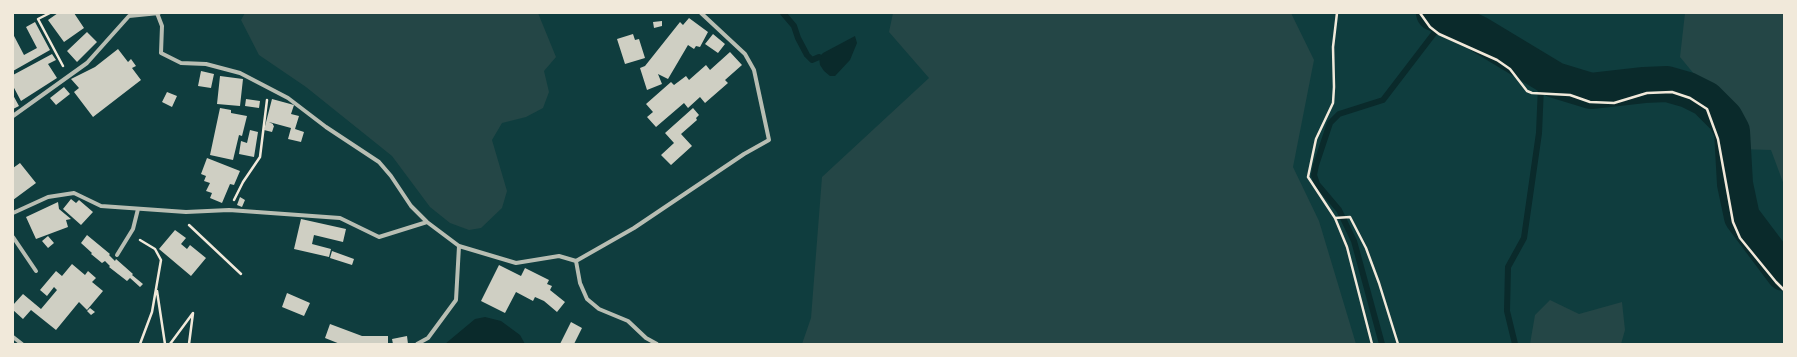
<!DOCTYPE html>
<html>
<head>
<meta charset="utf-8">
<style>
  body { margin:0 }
  #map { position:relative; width:1797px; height:357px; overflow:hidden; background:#0f3d3e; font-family:Spectral,serif }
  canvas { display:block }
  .frame { position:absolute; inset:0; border:14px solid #f1e9da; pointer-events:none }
</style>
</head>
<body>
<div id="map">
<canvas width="1797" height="357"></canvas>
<div class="frame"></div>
</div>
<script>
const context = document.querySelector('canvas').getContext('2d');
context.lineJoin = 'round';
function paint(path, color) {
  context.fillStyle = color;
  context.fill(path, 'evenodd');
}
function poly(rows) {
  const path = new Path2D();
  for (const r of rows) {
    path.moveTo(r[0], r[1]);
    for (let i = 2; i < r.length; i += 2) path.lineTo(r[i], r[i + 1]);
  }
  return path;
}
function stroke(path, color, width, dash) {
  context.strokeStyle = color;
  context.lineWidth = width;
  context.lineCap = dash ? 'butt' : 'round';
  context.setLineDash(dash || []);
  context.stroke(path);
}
paint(poly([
  [245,13,538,13,556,57,544,71,549,92,543,108,526,117,502,123,492,140,507,191,502,208,481,228,469,230,450,223,430,207,392,156,306,87,259,55,241,20],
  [893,13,1291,13,1314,60,1293,167,1319,221,1356,344,802,344,811,318,822,177,929,78,889,32],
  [1685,13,1784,13,1784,185,1771,150,1738,149,1737,126,1680,57],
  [1550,300,1579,314,1622,302,1625,330,1621,344,1530,344,1535,315]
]), '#244646');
paint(poly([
  [855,36,857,43,850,60,835,76,830,76,824,71,820,65,819,57,823,53],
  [485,317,501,321,520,335,525,344,445,344,475,319]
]), '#0a2a2b');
stroke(poly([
  [783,13,794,26,798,38,807,55,812,60,819,57],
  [1382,344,1354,241,1339,210,1317,184,1314,175,1316,165,1330,123,1339,114,1383,100,1445,19],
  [1515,344,1507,311,1508,267,1524,238,1539,133,1541,86,1537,71]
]), '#0a2a2b', 6);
stroke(poly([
  [1434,13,1477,33,1555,80,1591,91,1644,85,1667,84,1688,90,1706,99,1725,118,1732,131,1735,184,1742,217,1784,273]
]), '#0a2a2b', 36);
paint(poly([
  [58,13,74,13,84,28,64,42,48,20],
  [689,18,708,32,700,47,696,46,694,49,688,45,668,79,658,74,662,84,647,90,640,68,645,66,680,22,683,25],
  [662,21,662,26,654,28,653,22],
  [35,22,50,50,13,71,13,34,24,55,37,48,26,27],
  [87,32,97,42,77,62,67,51],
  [633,34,635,40,639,39,645,58,625,64,617,39],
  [713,34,725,44,718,53,705,44],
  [118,49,128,62,131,59,136,66,132,68,141,80,93,117,74,92,79,88,71,79,95,67],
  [730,52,742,65,725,80,728,83,705,103,700,97,688,108,684,103,656,127,647,117,653,112,646,104,671,82,674,85,686,76,689,80,706,65,710,70],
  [52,54,56,60,48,64,57,78,21,101,13,86,13,75],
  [201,71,214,74,211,88,198,86],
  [220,76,243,79,240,106,217,104],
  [64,87,70,94,56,105,50,98],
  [167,92,177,96,172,107,162,102],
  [13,95,19,106,13,109],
  [246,99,260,101,259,108,245,106],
  [272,99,294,105,291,114,299,116,295,129,304,132,301,142,288,139,291,128,269,122,273,124,273,125,274,126,272,132,264,130],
  [220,108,231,110,231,113,247,116,242,136,239,135,233,160,210,155],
  [693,108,699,115,696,118,697,120,681,134,692,146,671,165,661,155,674,143,665,133],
  [250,130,258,132,254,157,239,154,241,141,247,143],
  [207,158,240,171,234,185,230,184,222,203,210,198,212,193,206,191,210,183,204,181,206,176,201,174],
  [20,163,36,183,13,200,13,168],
  [240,197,245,200,242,207,237,205],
  [71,199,76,203,79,200,93,212,81,225,63,209],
  [58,202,59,209,71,219,66,220,68,227,36,239,26,217],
  [301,219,346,229,343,242,314,235,312,244,331,249,329,257,294,249],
  [175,230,186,238,181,244,187,249,190,245,206,258,191,276,159,249],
  [87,235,110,254,109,255,115,261,116,259,133,274,132,275,143,284,140,287,130,278,127,281,109,267,110,266,105,261,102,263,91,254,92,253,81,243],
  [48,236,54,243,48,248,42,241],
  [332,251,354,259,352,265,330,258],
  [72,264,85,275,88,271,96,278,92,282,103,291,87,310,79,302,56,330,31,310,23,319,13,310,13,305,23,294,41,309,57,290,54,287,47,296,40,290,56,271,62,276],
  [499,265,521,276,525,268,549,280,547,284,552,286,550,290,565,302,557,312,544,301,535,297,533,301,516,292,505,313,481,301],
  [287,293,310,303,304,316,282,307],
  [90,308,95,312,91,315,87,311],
  [571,322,582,328,574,344,560,344],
  [330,324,362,336,388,336,388,344,340,344,325,338],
  [407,336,408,344,393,344,392,339]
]), '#cfcfc3');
stroke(poly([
  [50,13,38,19,63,66],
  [1337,13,1333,47,1334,87,1333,103,1316,139,1308,177,1335,218,1347,247,1372,344],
  [1420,13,1430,27,1439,34,1497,60,1510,69,1527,91,1532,93,1570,95,1590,102,1614,103,1647,93,1672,92,1690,98,1707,109,1718,139,1733,222,1740,238,1776,282,1784,290],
  [234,200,243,182,260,157,267,100],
  [1335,218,1350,217,1366,248,1379,283,1398,344],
  [189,225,241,274],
  [157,291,165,344],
  [140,344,152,312,161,260,155,249,140,240],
  [170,344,193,313,189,344]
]), '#f1e9da', 2.5);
stroke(poly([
  [157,13,162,26,161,53,181,63,206,64,240,73,288,98,326,127,379,162,391,176,411,206,427,222,459,246,516,263,559,256,576,261,634,228,744,154,769,140,754,70,745,54,701,13],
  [13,116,87,63,129,16,159,13],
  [13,213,48,197,74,193,101,206,186,212,229,210,340,218,379,237,427,222],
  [13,237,36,271],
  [117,255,133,229,138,209],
  [576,261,580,283,587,299,599,309,628,321,646,338,657,344],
  [13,337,22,344],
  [417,344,428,338,456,300,459,246]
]), '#b8beb3', 4);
</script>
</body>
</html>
